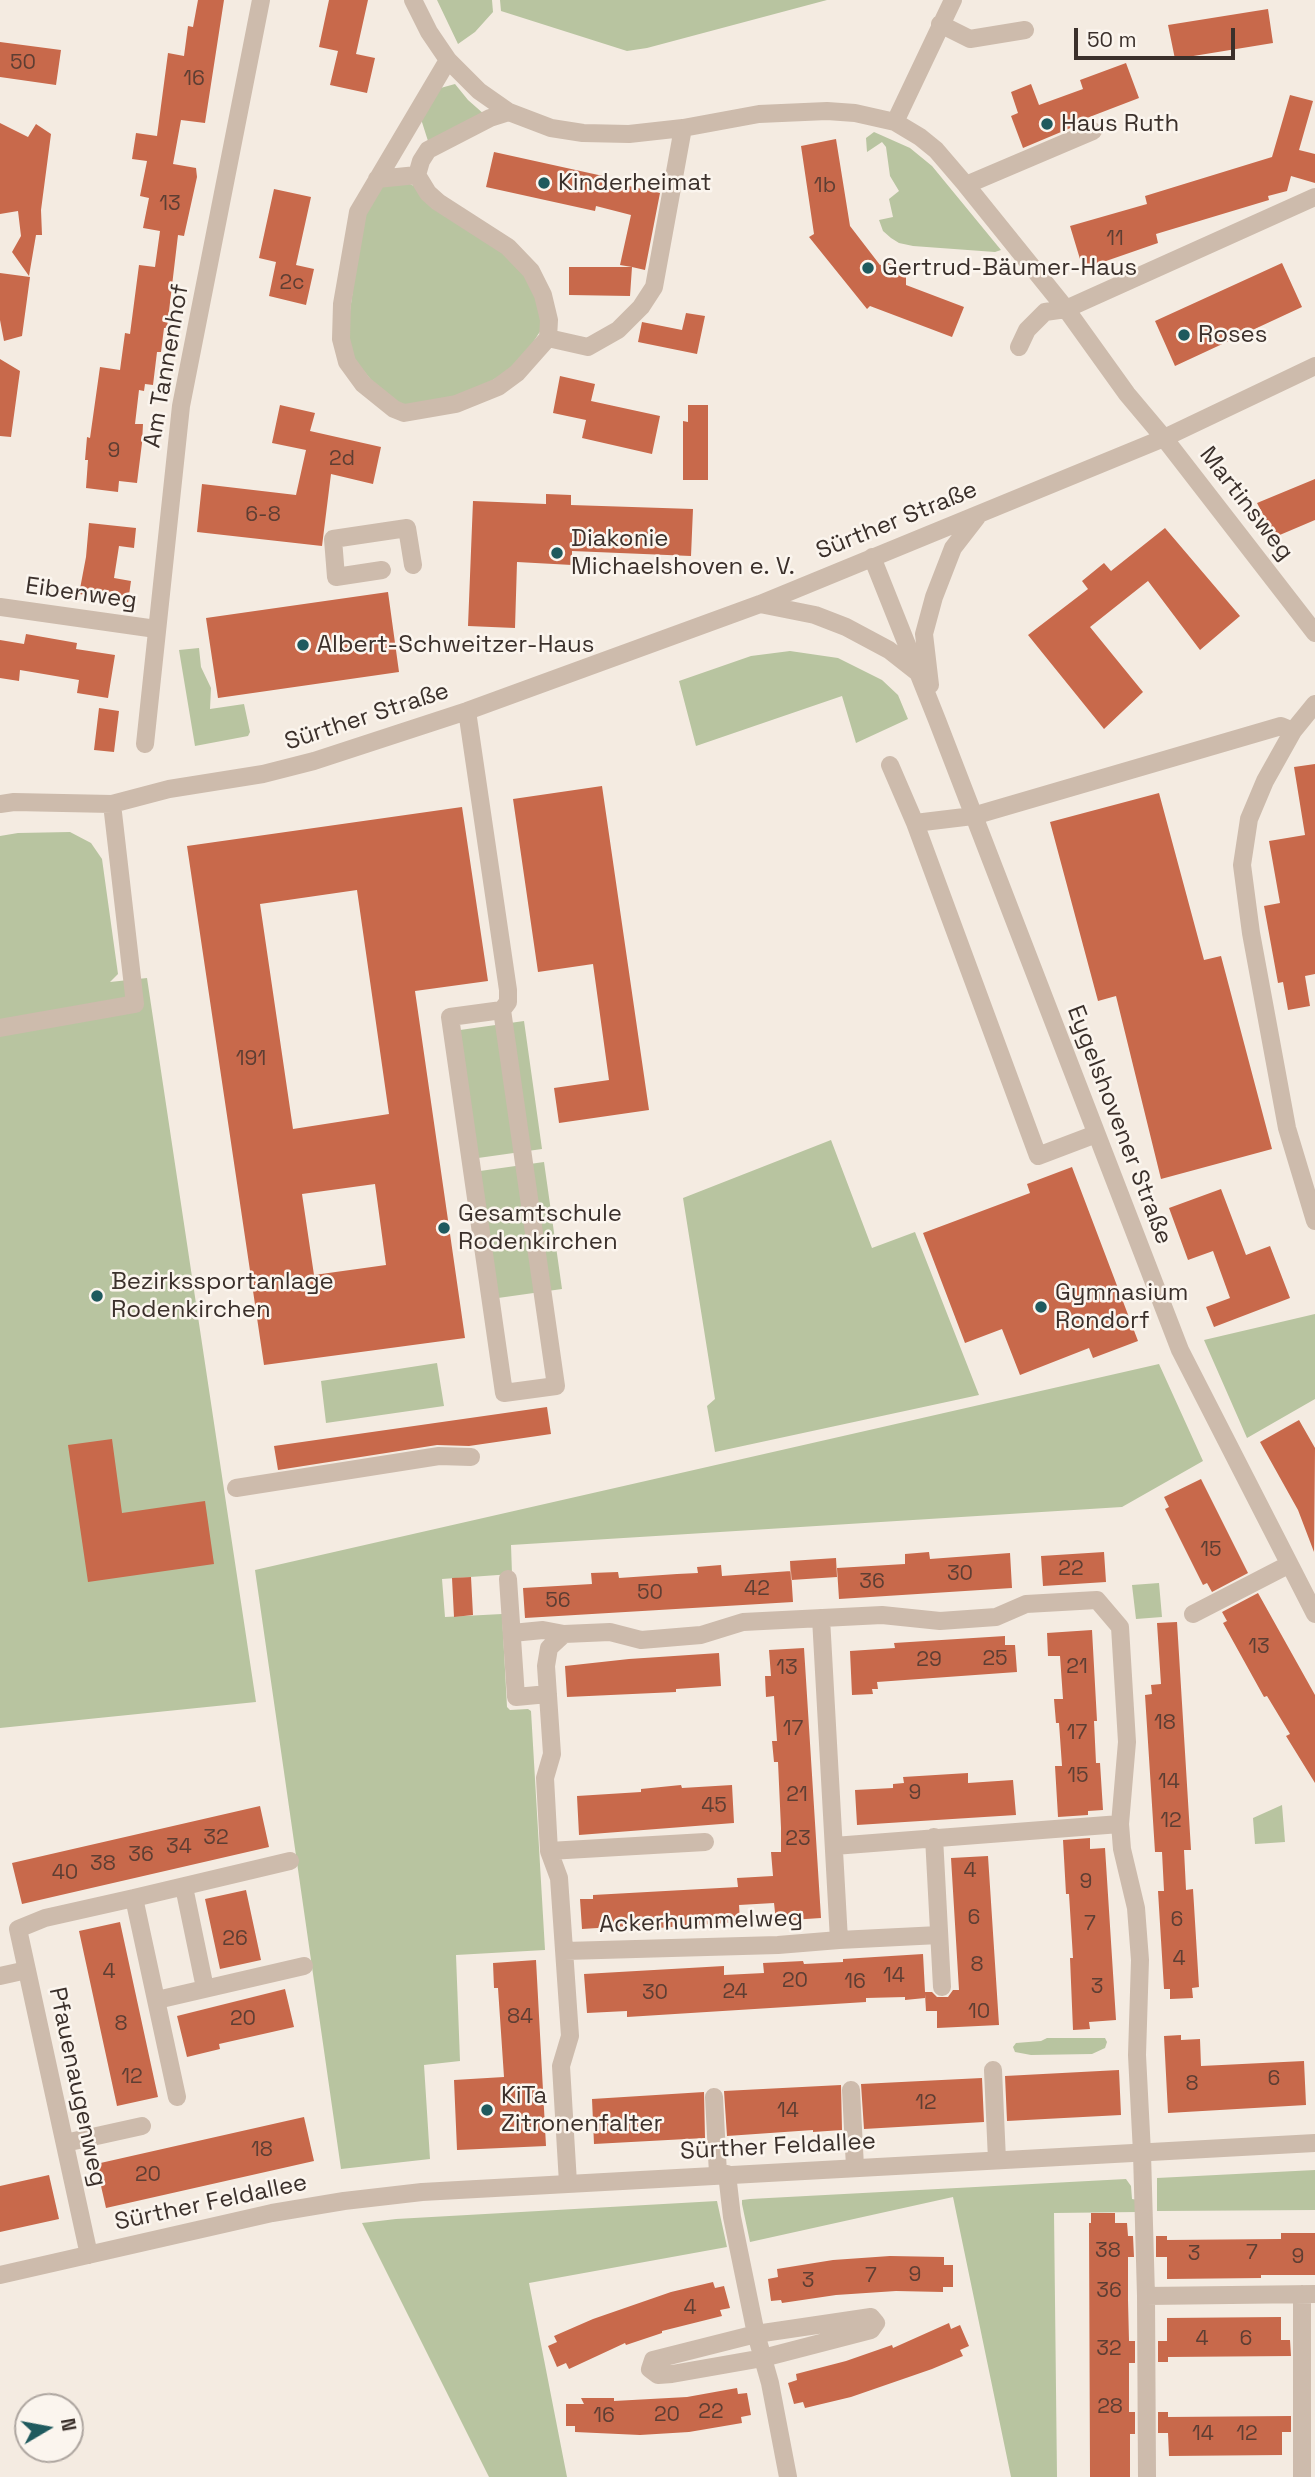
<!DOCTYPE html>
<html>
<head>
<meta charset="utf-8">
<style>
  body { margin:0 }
  #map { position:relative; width:1315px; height:2477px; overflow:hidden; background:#f4ebe1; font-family:"Space Grotesk",sans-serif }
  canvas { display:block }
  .north { position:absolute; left:14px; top:2393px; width:70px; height:70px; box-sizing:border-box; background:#fbf5ee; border:2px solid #aea6a0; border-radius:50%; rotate:80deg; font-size:19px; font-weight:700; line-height:28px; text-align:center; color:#3b302b }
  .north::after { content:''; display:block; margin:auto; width:24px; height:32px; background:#1f5a5e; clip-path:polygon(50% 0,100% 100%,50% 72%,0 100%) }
  .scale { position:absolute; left:1074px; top:28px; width:161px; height:32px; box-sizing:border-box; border:4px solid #3b302b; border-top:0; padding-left:9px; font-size:21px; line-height:24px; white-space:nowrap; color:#3b302b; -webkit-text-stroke:5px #fbf5ee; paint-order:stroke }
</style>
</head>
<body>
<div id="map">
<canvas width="1315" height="2477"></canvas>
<div class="north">N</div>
<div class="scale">50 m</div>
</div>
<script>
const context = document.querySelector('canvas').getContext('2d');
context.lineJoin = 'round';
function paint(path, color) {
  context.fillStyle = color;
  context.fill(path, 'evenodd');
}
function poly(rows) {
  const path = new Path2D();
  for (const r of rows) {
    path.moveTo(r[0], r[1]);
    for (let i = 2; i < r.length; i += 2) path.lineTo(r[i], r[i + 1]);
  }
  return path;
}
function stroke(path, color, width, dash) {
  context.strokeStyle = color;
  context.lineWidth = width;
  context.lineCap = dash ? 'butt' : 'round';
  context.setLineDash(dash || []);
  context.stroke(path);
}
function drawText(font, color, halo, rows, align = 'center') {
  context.font = font + ' "Space Grotesk",sans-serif';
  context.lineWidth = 5;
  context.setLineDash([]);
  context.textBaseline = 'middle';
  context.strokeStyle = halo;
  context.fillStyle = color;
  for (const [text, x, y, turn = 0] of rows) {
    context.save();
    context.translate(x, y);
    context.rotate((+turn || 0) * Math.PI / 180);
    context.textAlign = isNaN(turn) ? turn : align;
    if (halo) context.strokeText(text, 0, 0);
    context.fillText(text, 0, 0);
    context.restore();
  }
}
paint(poly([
  [437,0,492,0,493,12,475,32,458,44],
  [500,0,827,0,647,48,627,51,501,11],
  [455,84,468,100,485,115,428,141,421,119,437,89],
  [874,132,910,148,932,166,1001,250,995,252,913,246,899,243,891,238,883,231,879,220,893,217,889,199,899,191,890,176,886,147,882,142,867,152,866,138],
  [404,181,418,188,514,258,531,284,541,316,541,330,519,364,475,391,410,406,388,401,355,360,346,341,363,214,373,195,386,184],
  [199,648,201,667,211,688,210,709,244,704,250,732,248,736,195,746,179,650],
  [790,651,838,658,882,680,898,695,908,719,856,743,842,696,696,746,679,681,751,656],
  [70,832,91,843,102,859,118,974,110,982,147,978,256,1702,0,1728,0,836,18,833],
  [524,1021,542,1149,478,1158,460,1030],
  [831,1140,872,1248,915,1232,979,1395,715,1452,707,1406,715,1399,683,1198],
  [544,1162,562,1289,498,1298,480,1171],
  [1315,1314,1315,1399,1247,1438,1204,1340],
  [437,1363,444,1406,326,1423,321,1381],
  [1159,1364,1203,1461,1122,1507,511,1545,512,1574,442,1579,445,1617,502,1614,507,1707,510,1710,528,1709,531,1711,545,1950,456,1955,460,2061,424,2065,430,2159,341,2169,255,1570],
  [1159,1583,1162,1617,1136,1619,1132,1585],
  [1282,1805,1285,1842,1255,1844,1253,1818],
  [1047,2038,1105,2038,1107,2042,1105,2048,1092,2054,1031,2055,1015,2052,1013,2047,1016,2043,1041,2041],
  [1315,2170,1315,2210,1157,2211,1157,2178],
  [1126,2179,1131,2186,1132,2199,1138,2200,1137,2212,1054,2213,1057,2477,1011,2477,953,2197,750,2242,742,2204,742,2200,750,2199],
  [717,2201,727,2247,529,2283,567,2477,489,2477,362,2223,396,2219]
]), '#b8c4a0');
paint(poly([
  [198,0,224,0,205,123,181,120,173,164,196,168,197,177,184,236,178,235,167,328,164,328,161,352,157,352,153,385,145,384,144,391,139,390,135,424,143,424,142,443,137,483,119,481,118,492,86,488,88,460,85,460,87,437,90,438,100,367,120,370,125,333,130,334,139,265,155,267,160,231,143,228,149,198,140,196,147,161,132,159,136,133,157,136,168,53,184,56,188,26,193,27],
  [329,0,368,0,356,54,375,58,367,93,330,85,338,51,319,47],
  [1268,9,1273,43,1175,59,1168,25],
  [0,42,61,50,56,85,0,77],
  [1126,63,1139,98,1079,121,1080,124,1023,148,1011,116,1018,113,1011,92,1031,84,1039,105,1083,89,1080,80],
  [1290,95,1313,101,1299,150,1315,154,1315,183,1291,176,1287,191,1268,196,1269,200,1156,234,1158,243,1083,269,1070,226,1147,204,1145,196,1272,157],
  [0,123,28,137,36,124,51,134,41,210,42,235,36,235,29,276,12,252,21,236,18,211,0,214],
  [836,139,850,226,880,265,888,263,902,269,906,275,906,285,964,307,952,337,870,306,867,309,809,237,814,234,801,146],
  [494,152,603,176,602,180,660,193,645,270,632,267,630,296,569,295,569,267,632,267,620,265,631,215,596,206,595,211,486,187],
  [274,189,311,197,296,265,314,269,306,305,269,296,276,262,259,258],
  [1282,263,1302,307,1175,366,1155,321],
  [0,273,30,277,22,336,4,341,0,320],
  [686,313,705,316,697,354,638,342,642,322,682,330],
  [0,359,20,371,11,437,0,436],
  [560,376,595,384,591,401,660,416,652,454,582,438,586,420,553,413],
  [280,405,315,413,310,431,381,447,373,484,331,474,322,546,197,532,202,484,296,495,306,450,272,443],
  [688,405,708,405,708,480,683,480,683,421,688,422],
  [1315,479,1315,520,1275,537,1257,503],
  [546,494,571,495,571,505,693,509,691,556,572,551,572,565,517,562,515,628,468,626,473,501,546,504],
  [89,523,136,528,134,548,119,546,114,578,131,581,128,602,79,594,86,557],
  [1165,528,1240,616,1200,650,1148,581,1090,627,1143,692,1104,729,1028,635,1088,589,1082,581,1104,563,1111,571],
  [388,592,399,672,218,698,206,618],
  [26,634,77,643,76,649,115,655,108,698,77,693,79,680,20,670,19,681,0,678,0,640,24,644],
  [99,708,119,711,114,752,94,750],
  [1315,764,1315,974,1305,976,1310,1006,1288,1010,1283,982,1278,983,1264,906,1280,903,1269,841,1305,835,1294,767],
  [602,786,649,1110,559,1123,554,1088,609,1080,593,964,538,972,513,799],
  [1159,793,1204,960,1221,956,1272,1149,1161,1179,1116,996,1098,1001,1050,822],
  [462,807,488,981,415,991,465,1338,264,1365,187,846],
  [357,890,389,1114,293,1129,260,904],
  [375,1184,386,1265,314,1275,302,1194],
  [1072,1167,1138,1341,1093,1358,1089,1348,1020,1375,1002,1329,965,1343,923,1233,1030,1193,1027,1184],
  [1221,1189,1246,1255,1270,1246,1290,1298,1214,1327,1206,1307,1230,1298,1213,1251,1188,1260,1169,1208],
  [547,1407,551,1434,469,1446,437,1445,278,1470,274,1446],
  [1299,1420,1315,1448,1314,1552,1298,1510,1260,1442],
  [112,1439,122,1513,205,1501,214,1564,88,1582,68,1445],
  [1201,1479,1248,1573,1212,1592,1207,1583,1203,1585,1165,1509,1169,1507,1164,1497],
  [929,1552,930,1559,1010,1553,1012,1588,839,1599,837,1568,905,1564,905,1554],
  [1104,1552,1106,1582,1043,1586,1041,1556],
  [836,1558,837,1577,791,1580,790,1561],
  [721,1565,722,1576,791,1571,793,1602,525,1618,523,1588,592,1584,591,1573,618,1572,619,1578,677,1574,698,1573,697,1567],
  [471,1577,473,1615,454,1617,452,1578],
  [1258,1593,1315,1695,1315,1783,1286,1736,1290,1734,1267,1696,1264,1697,1223,1623,1227,1621,1222,1612],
  [1177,1622,1191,1850,1184,1850,1186,1890,1193,1889,1199,1987,1192,1988,1193,1998,1170,1999,1170,1989,1164,1989,1158,1891,1164,1891,1162,1852,1155,1852,1145,1695,1152,1694,1151,1685,1161,1684,1157,1623],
  [1092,1630,1097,1721,1094,1721,1096,1763,1100,1763,1103,1810,1088,1811,1088,1815,1058,1817,1055,1766,1062,1766,1059,1723,1056,1723,1054,1699,1063,1699,1060,1656,1048,1656,1047,1633],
  [1005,1636,1005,1645,1015,1645,1017,1672,877,1682,878,1689,872,1689,873,1694,852,1695,850,1651,895,1648,894,1643],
  [804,1648,821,1918,776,1921,774,1903,739,1905,740,1922,644,1929,644,1925,582,1929,580,1899,593,1899,593,1895,738,1887,737,1878,773,1876,771,1852,781,1852,781,1828,778,1762,774,1762,772,1741,777,1741,774,1696,766,1697,765,1676,771,1676,769,1650],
  [719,1653,721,1686,676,1689,676,1692,567,1697,565,1666,629,1659],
  [968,1773,968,1783,1013,1780,1016,1815,857,1825,855,1790,893,1788,893,1784,904,1783,903,1777],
  [681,1785,682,1788,732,1785,734,1823,579,1835,577,1796,641,1792,641,1789],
  [260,1806,269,1847,22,1904,12,1863],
  [1090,1838,1090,1849,1105,1848,1116,2020,1089,2022,1090,2029,1073,2030,1070,1958,1073,1958,1069,1894,1066,1894,1063,1840],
  [988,1856,999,2025,937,2028,937,2011,926,2011,925,1994,925,1998,905,2000,905,1997,866,1998,866,2002,627,2017,627,2011,587,2013,584,1974,724,1966,724,1975,764,1973,763,1963,803,1961,804,1964,843,1962,843,1959,923,1954,925,1992,932,1992,937,1997,948,1997,953,1990,959,1990,951,1858],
  [246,1890,261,1960,220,1969,205,1899],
  [120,1922,158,2097,117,2106,79,1931],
  [536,1960,546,2146,457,2150,454,2080,504,2077,498,1988,494,1988,493,1963],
  [285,1989,294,2027,219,2044,220,2049,187,2057,177,2016],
  [1181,2035,1181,2040,1200,2039,1201,2066,1304,2061,1306,2105,1168,2113,1164,2036],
  [1119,2070,1121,2115,1007,2121,1005,2076],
  [982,2078,984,2122,864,2129,861,2084],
  [841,2085,842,2130,813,2132,813,2130,727,2136,724,2091],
  [704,2092,705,2138,594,2144,592,2099],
  [304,2117,314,2161,106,2208,96,2164],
  [49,2175,59,2219,0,2232,0,2186],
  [1091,2213,1115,2213,1115,2223,1127,2223,1128,2236,1133,2236,1134,2257,1128,2257,1128,2300,1129,2341,1135,2341,1135,2363,1129,2363,1129,2412,1135,2412,1135,2434,1130,2434,1130,2477,1090,2477,1089,2223,1091,2223],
  [1281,2233,1315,2233,1315,2275,1261,2275,1261,2278,1167,2279,1167,2257,1156,2257,1156,2236,1167,2236,1167,2240,1281,2239],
  [890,2256,944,2257,944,2265,953,2265,953,2287,943,2287,943,2292,896,2291,836,2295,782,2303,781,2300,771,2301,768,2279,778,2277,777,2269,833,2260],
  [713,2282,715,2288,724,2286,730,2308,720,2310,722,2316,662,2331,662,2333,626,2345,625,2343,569,2369,566,2363,557,2367,548,2346,557,2342,554,2336,593,2319,671,2292],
  [1281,2317,1281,2340,1290,2340,1291,2356,1168,2357,1168,2362,1158,2362,1158,2341,1167,2341,1167,2318],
  [949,2323,951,2329,960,2325,969,2346,960,2350,963,2356,932,2369,851,2397,805,2408,803,2402,794,2404,788,2383,797,2380,796,2374,846,2361,892,2345,893,2348],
  [737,2388,738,2394,747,2393,751,2415,741,2417,742,2423,689,2432,640,2435,575,2432,575,2426,566,2426,566,2404,584,2404,581,2398,614,2398,614,2401,687,2397],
  [1158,2412,1168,2412,1168,2417,1291,2416,1291,2432,1282,2432,1282,2455,1169,2456,1168,2433,1158,2433]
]), '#c8694b');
stroke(poly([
  [413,0,429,32,448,60,479,91,509,112,551,128,583,133,629,134,683,128,759,114,827,111,855,113,895,122,920,137,936,150,966,185,1066,309,1127,394,1164,438,1315,633],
  [940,24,970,39,1025,30],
  [448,60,358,212,342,304,341,339,347,362,363,384,394,409,404,413,456,404,498,387,517,373,548,338,549,320,543,295,531,271,508,247,438,202,428,193,417,175,421,161,428,150,490,118,509,112],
  [895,122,953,0],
  [377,179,417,175],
  [966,185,1093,131],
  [548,338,588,347,618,330,641,307,654,287,683,128],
  [1019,347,1027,330,1045,312,1066,309,1315,197],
  [872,557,937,720,1180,1350,1315,1614],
  [382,570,336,577,333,539,407,528,413,565],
  [760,604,815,615,846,627,889,650,917,672],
  [0,607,156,629],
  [930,685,924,634,934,597,953,548,977,517],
  [1315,704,1293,731,1265,781,1249,819,1242,865,1251,933,1287,1128,1315,1221],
  [467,711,508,990,508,1002,502,1010,556,1386,504,1393,450,1017,502,1010],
  [145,744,181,406,261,0],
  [890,765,915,823,1038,1156,1096,1134],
  [0,804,14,802,112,804,169,789,263,774,314,761,467,711,760,604,1164,438,1315,366],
  [915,823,973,816,1281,726,1293,731],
  [0,1028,135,1004,112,804],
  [236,1488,439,1456,471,1457],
  [508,1579,516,1697,548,1694],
  [1193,1614,1288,1565],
  [512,1633,543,1630,564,1634],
  [934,1837,942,1987],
  [834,1846,1120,1824],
  [549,1851,705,1842],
  [184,1887,205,1988],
  [134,1898,290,1861],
  [839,1940,939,1935],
  [565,1951,778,1945,839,1940,821,1618],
  [0,1976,27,1970],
  [157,2000,304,1966],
  [993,2070,997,2160],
  [851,2090,855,2167],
  [714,2097,718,2174],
  [65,2143,142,2126],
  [727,2174,732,2217,756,2334,770,2383,788,2477],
  [568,2183,561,2066,570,2036,559,1878,549,1851,545,1778,552,1754,546,1666,549,1648,564,1634,610,1632,641,1640,701,1635,743,1622,882,1615,940,1621,996,1617,1026,1604,1097,1600,1120,1627,1127,1742,1120,1824,1122,1849,1136,1908,1140,1960,1137,2055,1142,2153,1146,2296,1147,2477],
  [89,2255,18,1929,45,1918,134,1898,177,2097],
  [0,2275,272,2213,344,2201,422,2192,1315,2143],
  [1302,2294,1302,2477],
  [1146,2296,1315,2294],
  [871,2317,876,2323,871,2330,763,2358,672,2374,658,2375,650,2369,653,2360,756,2334,871,2317]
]), '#cdbbac', 18);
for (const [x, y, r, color] of [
  [1047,124,7,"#1f5a5e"],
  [544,183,7,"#1f5a5e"],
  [868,268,7,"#1f5a5e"],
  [1184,335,7,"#1f5a5e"],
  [557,553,7,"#1f5a5e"],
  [303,645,7,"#1f5a5e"],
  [444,1228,7,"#1f5a5e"],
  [97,1296,7,"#1f5a5e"],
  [1041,1307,7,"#1f5a5e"],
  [487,2110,7,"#1f5a5e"]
]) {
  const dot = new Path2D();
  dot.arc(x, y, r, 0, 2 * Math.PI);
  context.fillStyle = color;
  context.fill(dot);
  stroke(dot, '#fbf5ee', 2.5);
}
drawText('21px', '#5e3e33', null, [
  ["50",23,63],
  ["16",194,79],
  ["1b",825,186],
  ["13",170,204],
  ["11",1115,239],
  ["2c",292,283],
  ["9",114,451],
  ["2d",342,459],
  ["6-8",263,515],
  ["191",251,1059],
  ["15",1211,1550],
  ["22",1071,1569],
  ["30",960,1574],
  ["36",872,1582],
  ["42",757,1589],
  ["50",650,1593],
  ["56",558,1601],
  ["13",1259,1647],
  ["25",995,1659],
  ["29",929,1660],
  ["21",1077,1667],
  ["13",787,1668],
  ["18",1165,1723],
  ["17",793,1729],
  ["17",1077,1733],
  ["15",1078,1776],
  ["14",1169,1782],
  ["9",915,1793],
  ["21",797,1795],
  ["45",714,1806],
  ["12",1171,1821],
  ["32",216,1838],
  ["23",798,1839],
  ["34",179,1847],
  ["36",141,1855],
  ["38",103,1864],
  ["4",970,1871],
  ["40",65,1873],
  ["9",1086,1882],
  ["6",974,1918],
  ["6",1177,1920],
  ["7",1090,1924],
  ["26",235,1939],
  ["4",1179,1959],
  ["8",977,1965],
  ["4",109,1972],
  ["14",894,1976],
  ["20",795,1981],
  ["16",855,1982],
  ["3",1097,1987],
  ["24",735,1992],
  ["30",655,1993],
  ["10",979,2012],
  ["84",520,2017],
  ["20",243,2019],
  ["8",121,2024],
  ["12",132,2077],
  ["6",1274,2079],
  ["8",1192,2084],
  ["12",926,2103],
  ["14",788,2111],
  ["18",262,2150],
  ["20",148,2175],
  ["38",1108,2251],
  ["7",1252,2253],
  ["3",1194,2254],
  ["9",1298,2257],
  ["9",915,2275],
  ["7",871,2276],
  ["3",808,2281],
  ["36",1109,2291],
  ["4",690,2308],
  ["4",1202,2339],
  ["6",1246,2339],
  ["32",1109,2349],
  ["28",1110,2407],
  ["22",711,2412],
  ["20",667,2415],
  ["16",604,2416],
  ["14",1203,2434],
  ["12",1247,2434]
]);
drawText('24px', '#3b302b', '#fbf5ee', [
  ["Haus Ruth",1061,124],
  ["Kinderheimat",558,183],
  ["Gertrud-Bäumer-Haus",882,268],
  ["Roses",1198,335],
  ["Diakonie",571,539],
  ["Michaelshoven e. V.",571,567],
  ["Albert-Schweitzer-Haus",317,645],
  ["Gesamtschule",458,1214],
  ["Rodenkirchen",458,1242],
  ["Bezirkssportanlage",111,1282],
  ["Rodenkirchen",111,1310],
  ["Gymnasium",1055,1293],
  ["Rondorf",1055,1321],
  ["KiTa",501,2096],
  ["Zitronenfalter",501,2124]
], 'left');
drawText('24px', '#3b302b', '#fbf5ee', [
  ["Am Tannenhof",167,366,-80],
  ["Martinsweg",1246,504,52],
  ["Sürther Straße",897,521,-22],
  ["Eibenweg",81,594,8],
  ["Sürther Straße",367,717,-18],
  ["Eygelshovener Straße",1119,1125,69],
  ["Ackerhummelweg",701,1922,-2],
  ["Pfauenaugenweg",77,2087,78],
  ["Sürther Feldallee",778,2147,-3],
  ["Sürther Feldallee",211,2203,-12]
]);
</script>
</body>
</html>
